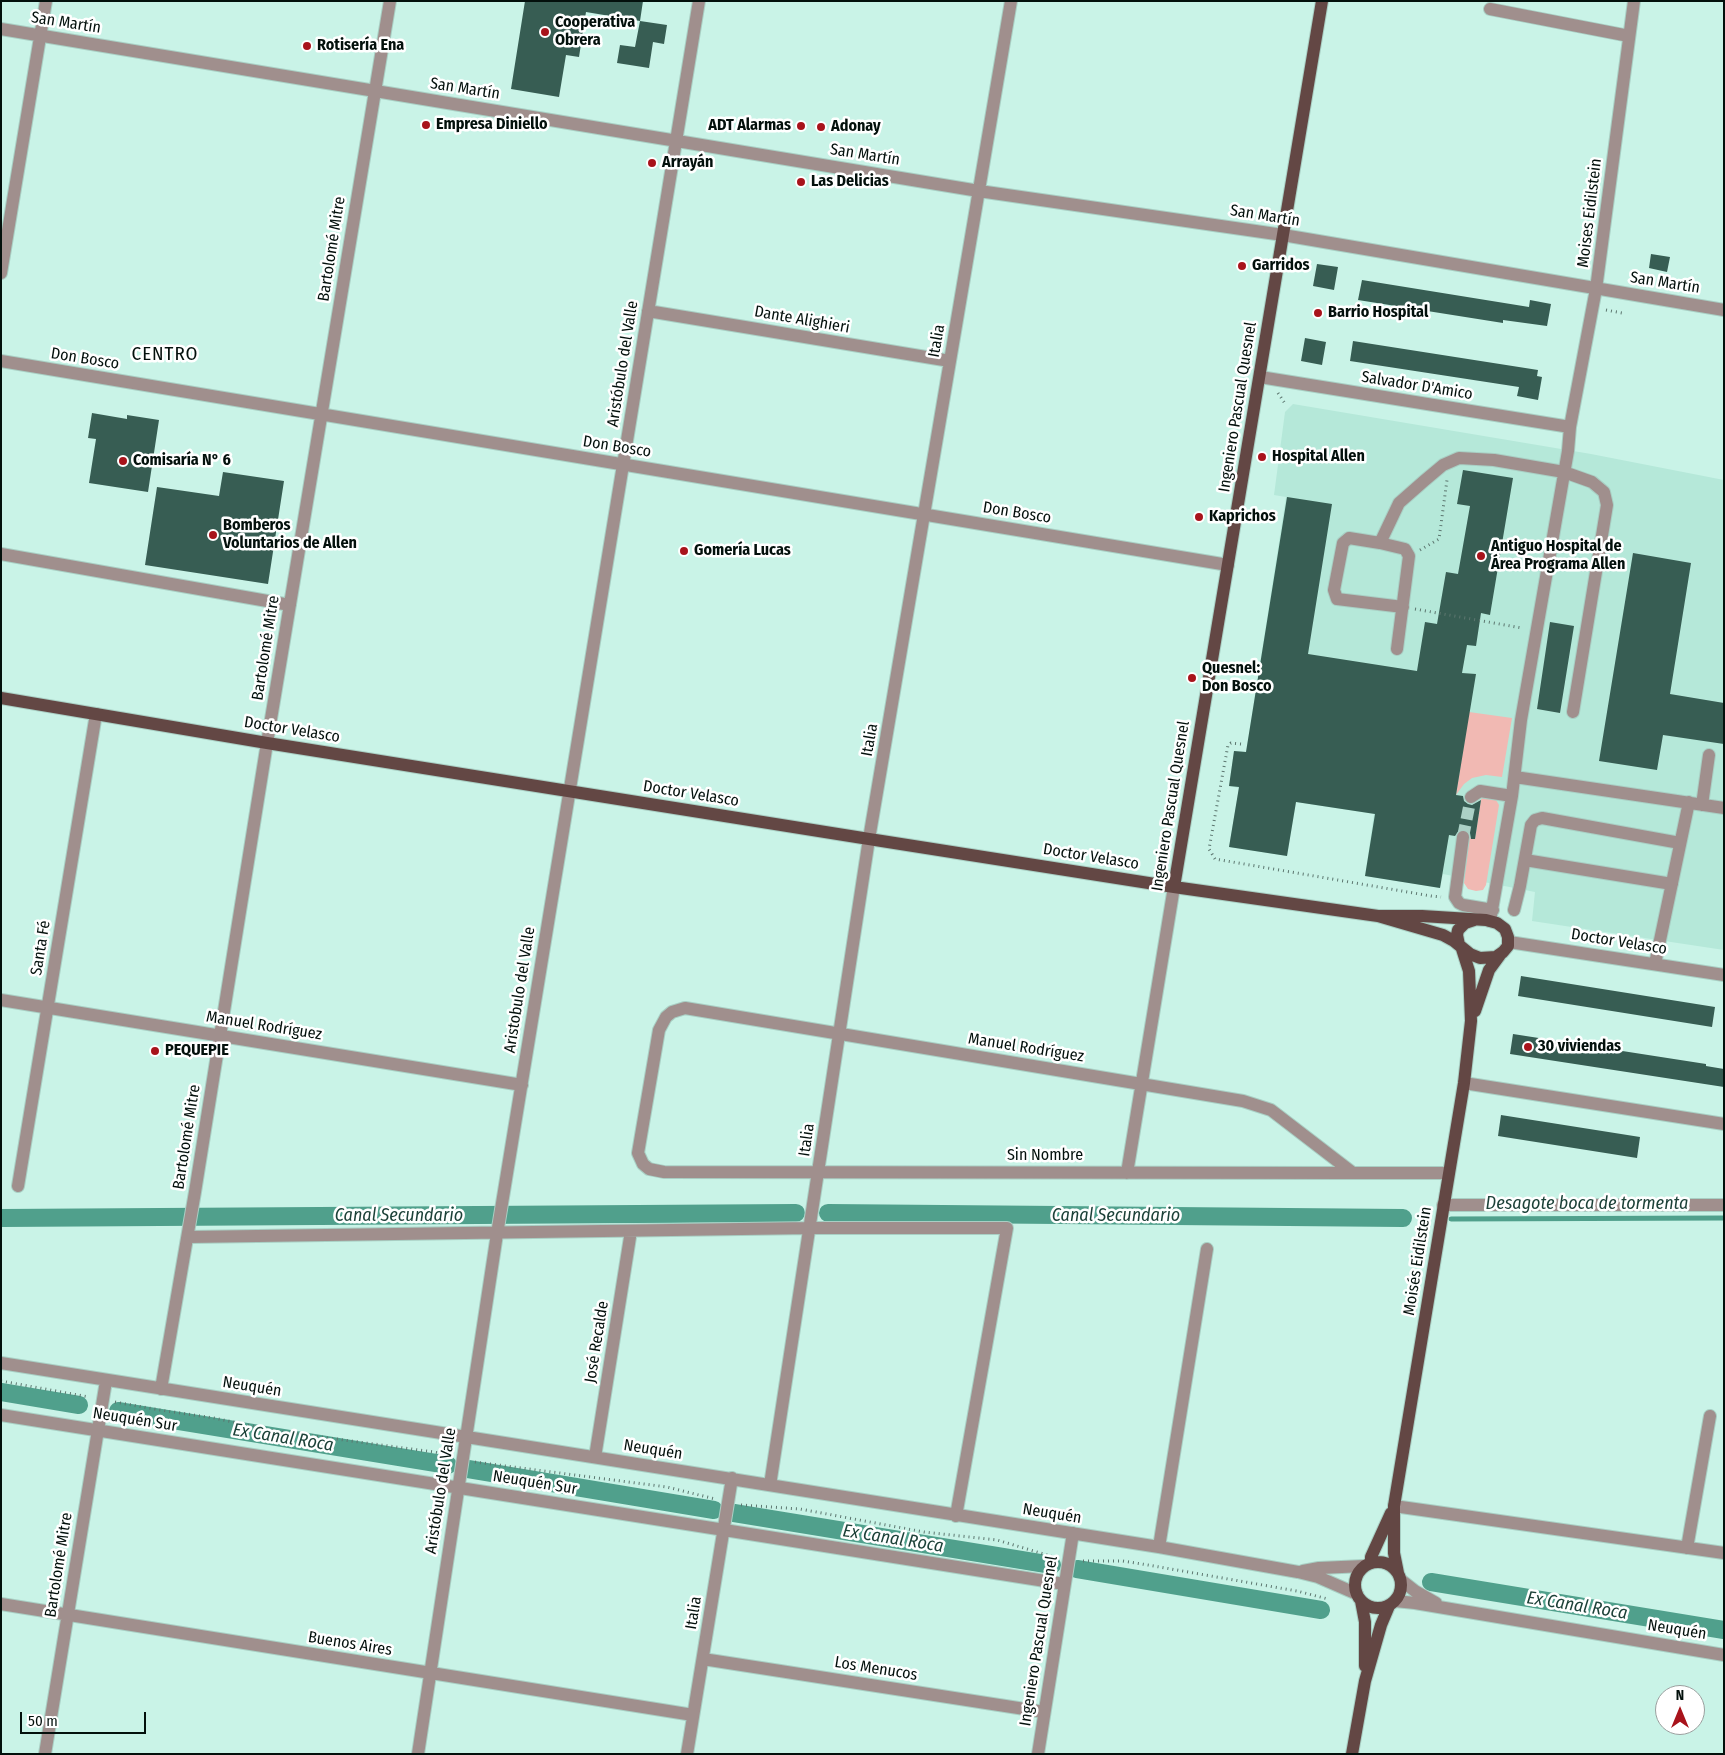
<!DOCTYPE html>
<html>
<head>
<meta charset="utf-8">
<style>
  body { margin:0 }
  #map { position:relative; width:1725px; height:1755px; overflow:hidden; background:#c9f3e7; font-family:"Fira Sans Condensed",sans-serif }
  canvas { display:block }
  .frame { position:absolute; inset:0; border:2px solid #03100c; pointer-events:none }
  .north { position:absolute; left:1655px; top:1685px; width:50px; height:50px; box-sizing:border-box; background:#fff; border:1px solid #9a9f9e; border-radius:50%; rotate:0deg; font-size:14px; font-weight:700; line-height:20px; text-align:center; color:#03100c }
  .north::after { content:''; display:block; margin:auto; width:18px; height:22px; background:#a8131b; clip-path:polygon(50% 0,100% 100%,50% 72%,0 100%) }
  .scale { position:absolute; left:20px; top:1712px; width:126px; height:22px; box-sizing:border-box; border:2px solid #03100c; border-top:0; padding-left:6px; font-size:15px; line-height:18px; white-space:nowrap; color:#03100c; -webkit-text-stroke:4px #fff; paint-order:stroke }
</style>
</head>
<body>
<div id="map">
<canvas width="1725" height="1755"></canvas>
<div class="frame"></div>
<div class="north">N</div>
<div class="scale">50 m</div>
</div>
<script>
const context = document.querySelector('canvas').getContext('2d');
context.lineJoin = 'round';
function paint(path, color) {
  context.fillStyle = color;
  context.fill(path, 'evenodd');
}
function poly(rows) {
  const path = new Path2D();
  for (const r of rows) {
    if (r.length === 3) {
      path.moveTo(r[0] + r[2], r[1]);
      path.arc(r[0], r[1], r[2], 0, 2 * Math.PI);
      continue;
    }
    path.moveTo(r[0], r[1]);
    for (let i = 2; i < r.length; i += 2) path.lineTo(r[i], r[i + 1]);
  }
  return path;
}
function stroke(path, color, width, dash) {
  context.strokeStyle = color;
  context.lineWidth = width;
  context.lineCap = dash ? 'butt' : 'round';
  context.setLineDash(dash || []);
  context.stroke(path);
}
function drawText(font, color, halo, rows, align = 'center') {
  context.font = font + ' "Fira Sans Condensed",sans-serif';
  context.lineWidth = 5;
  context.setLineDash([]);
  context.textBaseline = 'middle';
  context.strokeStyle = halo;
  context.fillStyle = color;
  for (const [text, x, y, turn = 0] of rows) {
    context.save();
    context.translate(x, y);
    context.rotate((+turn || 0) * Math.PI / 180);
    context.textAlign = isNaN(turn) ? turn : align;
    if (halo) context.strokeText(text, 0, 0);
    context.fillText(text, 0, 0);
    context.restore();
  }
}
paint(poly([
  [1293,404,1591,454,1724,480,1724,950,1532,921,1535,892,1443,874,1440,888,1365,876,1374,814,1296,802,1287,856,1229,847,1239,788,1229,786,1234,751,1246,752,1286,497,1274,495,1285,412]
]), '#b5e8d9');
paint(poly([
  [1469,712,1512,718,1502,777,1486,775,1472,778,1464,784,1456,795],
  [1483,798,1496,800,1499,805,1486,885,1483,890,1476,891,1468,889,1464,883,1469,838,1475,839,1481,799]
]), '#f1b9b3');
stroke(poly([
  [1451,1219,1724,1218]
]), '#50a08c', 5);
stroke(poly([
  [828,1213,1403,1218],
  [1,1218,796,1213],
  [1,1392,79,1405],
  [118,1411,448,1465],
  [468,1469,714,1510],
  [734,1513,1052,1565],
  [1077,1569,1321,1610],
  [1431,1582,1724,1630]
]), '#50a08c', 18);
paint(poly([
  [525,1,643,1,640,21,586,12,579,57,566,55,559,97,511,89],
  [640,21,667,25,664,44,653,42,649,68,617,63,620,45,635,47],
  [1651,254,1670,257,1667,272,1649,268],
  [1317,264,1338,267,1334,290,1313,286],
  [1362,280,1529,307,1530,300,1551,304,1547,326,1503,320,1503,323,1358,300],
  [1305,338,1326,342,1322,365,1301,361],
  [1353,341,1538,370,1537,376,1542,377,1538,400,1517,396,1519,387,1350,361],
  [92,413,127,419,127,415,159,420,148,492,89,483,96,439,88,438],
  [1463,470,1513,478,1490,615,1481,613,1476,646,1467,645,1462,673,1476,674,1456,795,1463,796,1464,801,1468,804,1472,805,1481,800,1475,839,1471,839,1470,833,1465,829,1459,830,1455,836,1449,835,1440,888,1365,876,1375,814,1296,802,1287,856,1229,847,1239,787,1229,786,1234,751,1246,752,1287,497,1332,504,1308,654,1417,671,1425,622,1437,624,1446,572,1458,574,1470,506,1457,504],
  [223,472,284,481,268,584,145,565,157,487,219,496],
  [1633,553,1691,563,1670,694,1724,703,1724,744,1663,735,1657,770,1599,761],
  [1550,622,1574,626,1560,713,1537,709],
  [1521,976,1715,1007,1712,1027,1518,996],
  [1513,1034,1706,1064,1706,1066,1724,1069,1724,1087,1510,1054],
  [1501,1115,1640,1137,1637,1158,1498,1136]
]), '#375d53');
stroke(poly([
  [1463,837,1471,797]
]), '#abd1c6', 12, [12, 6]);
const minor = poly([
  [1490,9,1629,36],
  [1,29,979,191,1283,235,1724,310],
  [1,273,46,1],
  [648,311,950,361],
  [1,361,1228,565],
  [1260,377,1570,427],
  [1380,543,1349,538,1343,543,1334,590,1337,599,1403,607],
  [1,554,290,605],
  [1397,649,1409,556,1405,549,1380,543,1399,503,1424,481,1443,465,1459,458,1494,460,1564,472,1592,482,1604,492,1607,505,1573,712],
  [1515,777,1724,808],
  [1471,797,1480,791,1512,796],
  [1702,805,1709,755],
  [1463,837,1455,897,1459,903,1463,905,1493,910],
  [1525,860,1672,884],
  [1514,910,1520,886,1531,825,1535,820,1542,818,1680,843],
  [1490,921,1512,796,1521,720,1568,451,1570,427,1596,289,1634,1],
  [1509,942,1724,975],
  [1655,964,1689,802],
  [1,1000,522,1085],
  [1464,1083,1724,1124],
  [1127,1173,1174,887],
  [1353,1173,1271,1110,1243,1101,685,1008,672,1012,666,1017,659,1030,638,1153,643,1164,649,1169,664,1172,1353,1173,1448,1173],
  [18,1186,96,714],
  [1443,1205,1724,1205],
  [188,1237,810,1228,1007,1228,956,1516],
  [1,1363,1159,1547,1298,1572,1318,1577,1357,1594],
  [161,1389,195,1192,267,743,390,1],
  [1,1415,1064,1584],
  [595,1457,631,1231],
  [770,1485,869,839,1011,1],
  [1394,1506,1724,1553],
  [1159,1547,1207,1249],
  [1687,1548,1710,1416],
  [1303,1571,1319,1568,1364,1566],
  [1401,1580,1415,1591,1436,1603],
  [1395,1601,1415,1603,1724,1655],
  [1,1604,693,1715],
  [703,1659,1044,1712],
  [45,1754,106,1381],
  [418,1754,497,1234,699,1],
  [687,1754,732,1478],
  [1038,1754,1073,1533]
]);
const major = poly([
  [1,698,267,743,869,839,1174,887,1378,916,1443,935,1454,941,1470,954,1480,958,1496,957,1503,952,1508,946,1508,937,1505,929,1497,923,1486,920,1422,916,1378,916],
  [1174,887,1322,1],
  [1459,945,1457,935,1458,930,1465,923,1474,920],
  [1475,1011,1489,970,1500,955],
  [1378,1585,23],
  [1371,1563,1371,1557,1391,1513],
  [1398,1573,1394,1553,1394,1506,1464,1083,1471,1021,1469,971,1462,949],
  [1361,1601,1365,1622,1365,1666],
  [1352,1754,1365,1681,1381,1625,1389,1606]
]);
stroke(minor, '#a9cfc4', 14);
stroke(major, '#a9cfc4', 14);
stroke(poly([
  [1606,310,1622,313],
  [1278,393,1286,405],
  [1420,550,1439,539,1447,480],
  [1415,609,1522,628],
  [1241,744,1231,743,1228,745,1209,849,1215,859,1431,896,1441,897],
  [1,1381,89,1397],
  [115,1402,160,1410,214,1418,276,1431,434,1452,449,1455],
  [475,1462,667,1487,715,1499],
  [741,1505,800,1509,924,1532,997,1540,1057,1558],
  [1083,1561,1123,1561,1148,1565,1297,1591,1328,1599]
]), '#5c766f', 3, [1, 4]);
stroke(minor, '#a08f8d', 12);
stroke(major, '#634744', 12);
for (const [x, y, r, color] of [
  [545,32,5,"#a8131b"],
  [307,46,5,"#a8131b"],
  [426,125,5,"#a8131b"],
  [801,126,5,"#a8131b"],
  [821,127,5,"#a8131b"],
  [652,163,5,"#a8131b"],
  [801,182,5,"#a8131b"],
  [1242,266,5,"#a8131b"],
  [1318,313,5,"#a8131b"],
  [1262,457,5,"#a8131b"],
  [123,461,5,"#a8131b"],
  [1199,517,5,"#a8131b"],
  [213,535,5,"#a8131b"],
  [684,551,5,"#a8131b"],
  [1481,556,5,"#a8131b"],
  [1192,678,5,"#a8131b"],
  [1528,1047,5,"#a8131b"],
  [155,1051,5,"#a8131b"]
]) {
  const dot = new Path2D();
  dot.arc(x, y, r, 0, 2 * Math.PI);
  context.fillStyle = color;
  context.fill(dot);
  stroke(dot, '#fff', 2);
}
drawText('16px', '#03100c', '#fff', [
  ["San Martín",66,23,9],
  ["San Martín",465,89,9],
  ["San Martín",865,155,9],
  ["Moises Eidilstein",1590,213,-83],
  ["San Martín",1265,216,9],
  ["Bartolomé Mitre",332,249,-81],
  ["San Martín",1665,283,9],
  ["Dante Alighieri",802,320,10],
  ["Italia",937,341,-80],
  ["Don Bosco",85,359,9],
  ["Aristóbulo del Valle",623,364,-81],
  ["Salvador D'Amico",1417,386,9],
  ["Ingeniero Pascual Quesnel",1238,407,-81],
  ["Don Bosco",617,447,9],
  ["Don Bosco",1017,513,9],
  ["Bartolomé Mitre",266,648,-81],
  ["Doctor Velasco",292,730,9],
  ["Italia",870,740,-80],
  ["Doctor Velasco",691,794,9],
  ["Ingeniero Pascual Quesnel",1171,806,-81],
  ["Doctor Velasco",1091,857,9],
  ["Doctor Velasco",1619,942,9],
  ["Santa Fé",41,948,-81],
  ["Aristobulo del Valle",520,990,-81],
  ["Manuel Rodríguez",264,1026,9],
  ["Manuel Rodríguez",1026,1048,9],
  ["Bartolomé Mitre",187,1137,-81],
  ["Italia",807,1140,-82],
  ["Sin Nombre",1045,1156],
  ["Moisés Eidilstein",1418,1261,-81],
  ["José Recalde",597,1342,-81],
  ["Neuquén",252,1387,9],
  ["Neuquén Sur",135,1420,9],
  ["Neuquén",653,1450,9],
  ["Neuquén Sur",535,1483,9],
  ["Aristóbulo del Valle",441,1491,-81],
  ["Neuquén",1052,1514,9],
  ["Bartolomé Mitre",59,1565,-81],
  ["Italia",694,1613,-81],
  ["Neuquén",1677,1630,9],
  ["Ingeniero Pascual Quesnel",1039,1641,-81],
  ["Buenos Aires",350,1644,9],
  ["Los Menucos",876,1669,9]
]);
drawText('bold 16px', '#03100c', '#fff', [
  ["Cooperativa",555,23],
  ["Obrera",555,41],
  ["Rotisería Ena",317,46],
  ["Empresa Diniello",436,125],
  ["ADT Alarmas",791,126,"right"],
  ["Adonay",831,127],
  ["Arrayán",662,163],
  ["Las Delicias",811,182],
  ["Garridos",1252,266],
  ["Barrio Hospital",1328,313],
  ["Hospital Allen",1272,457],
  ["Comisaría N° 6",133,461],
  ["Kaprichos",1209,517],
  ["Bomberos",223,526],
  ["Voluntarios de Allen",223,544],
  ["Antiguo Hospital de",1491,547],
  ["Área Programa Allen",1491,565],
  ["Gomería Lucas",694,551],
  ["Quesnel:",1202,669],
  ["Don Bosco",1202,687],
  ["30 viviendas",1538,1047],
  ["PEQUEPIE",165,1051]
], 'left');
drawText('italic 18px', '#1c4138', '#fff', [
  ["Desagote boca de tormenta",1587,1204],
  ["Canal Secundario",399,1216],
  ["Canal Secundario",1116,1216],
  ["Ex Canal Roca",283,1438,9],
  ["Ex Canal Roca",893,1539,9],
  ["Ex Canal Roca",1577,1606,9]
]);
context.letterSpacing = '1px';
drawText('19px', '#03100c', '#fff', [
  ["CENTRO",165,355]
]);
context.letterSpacing = '0px';
</script>
</body>
</html>
